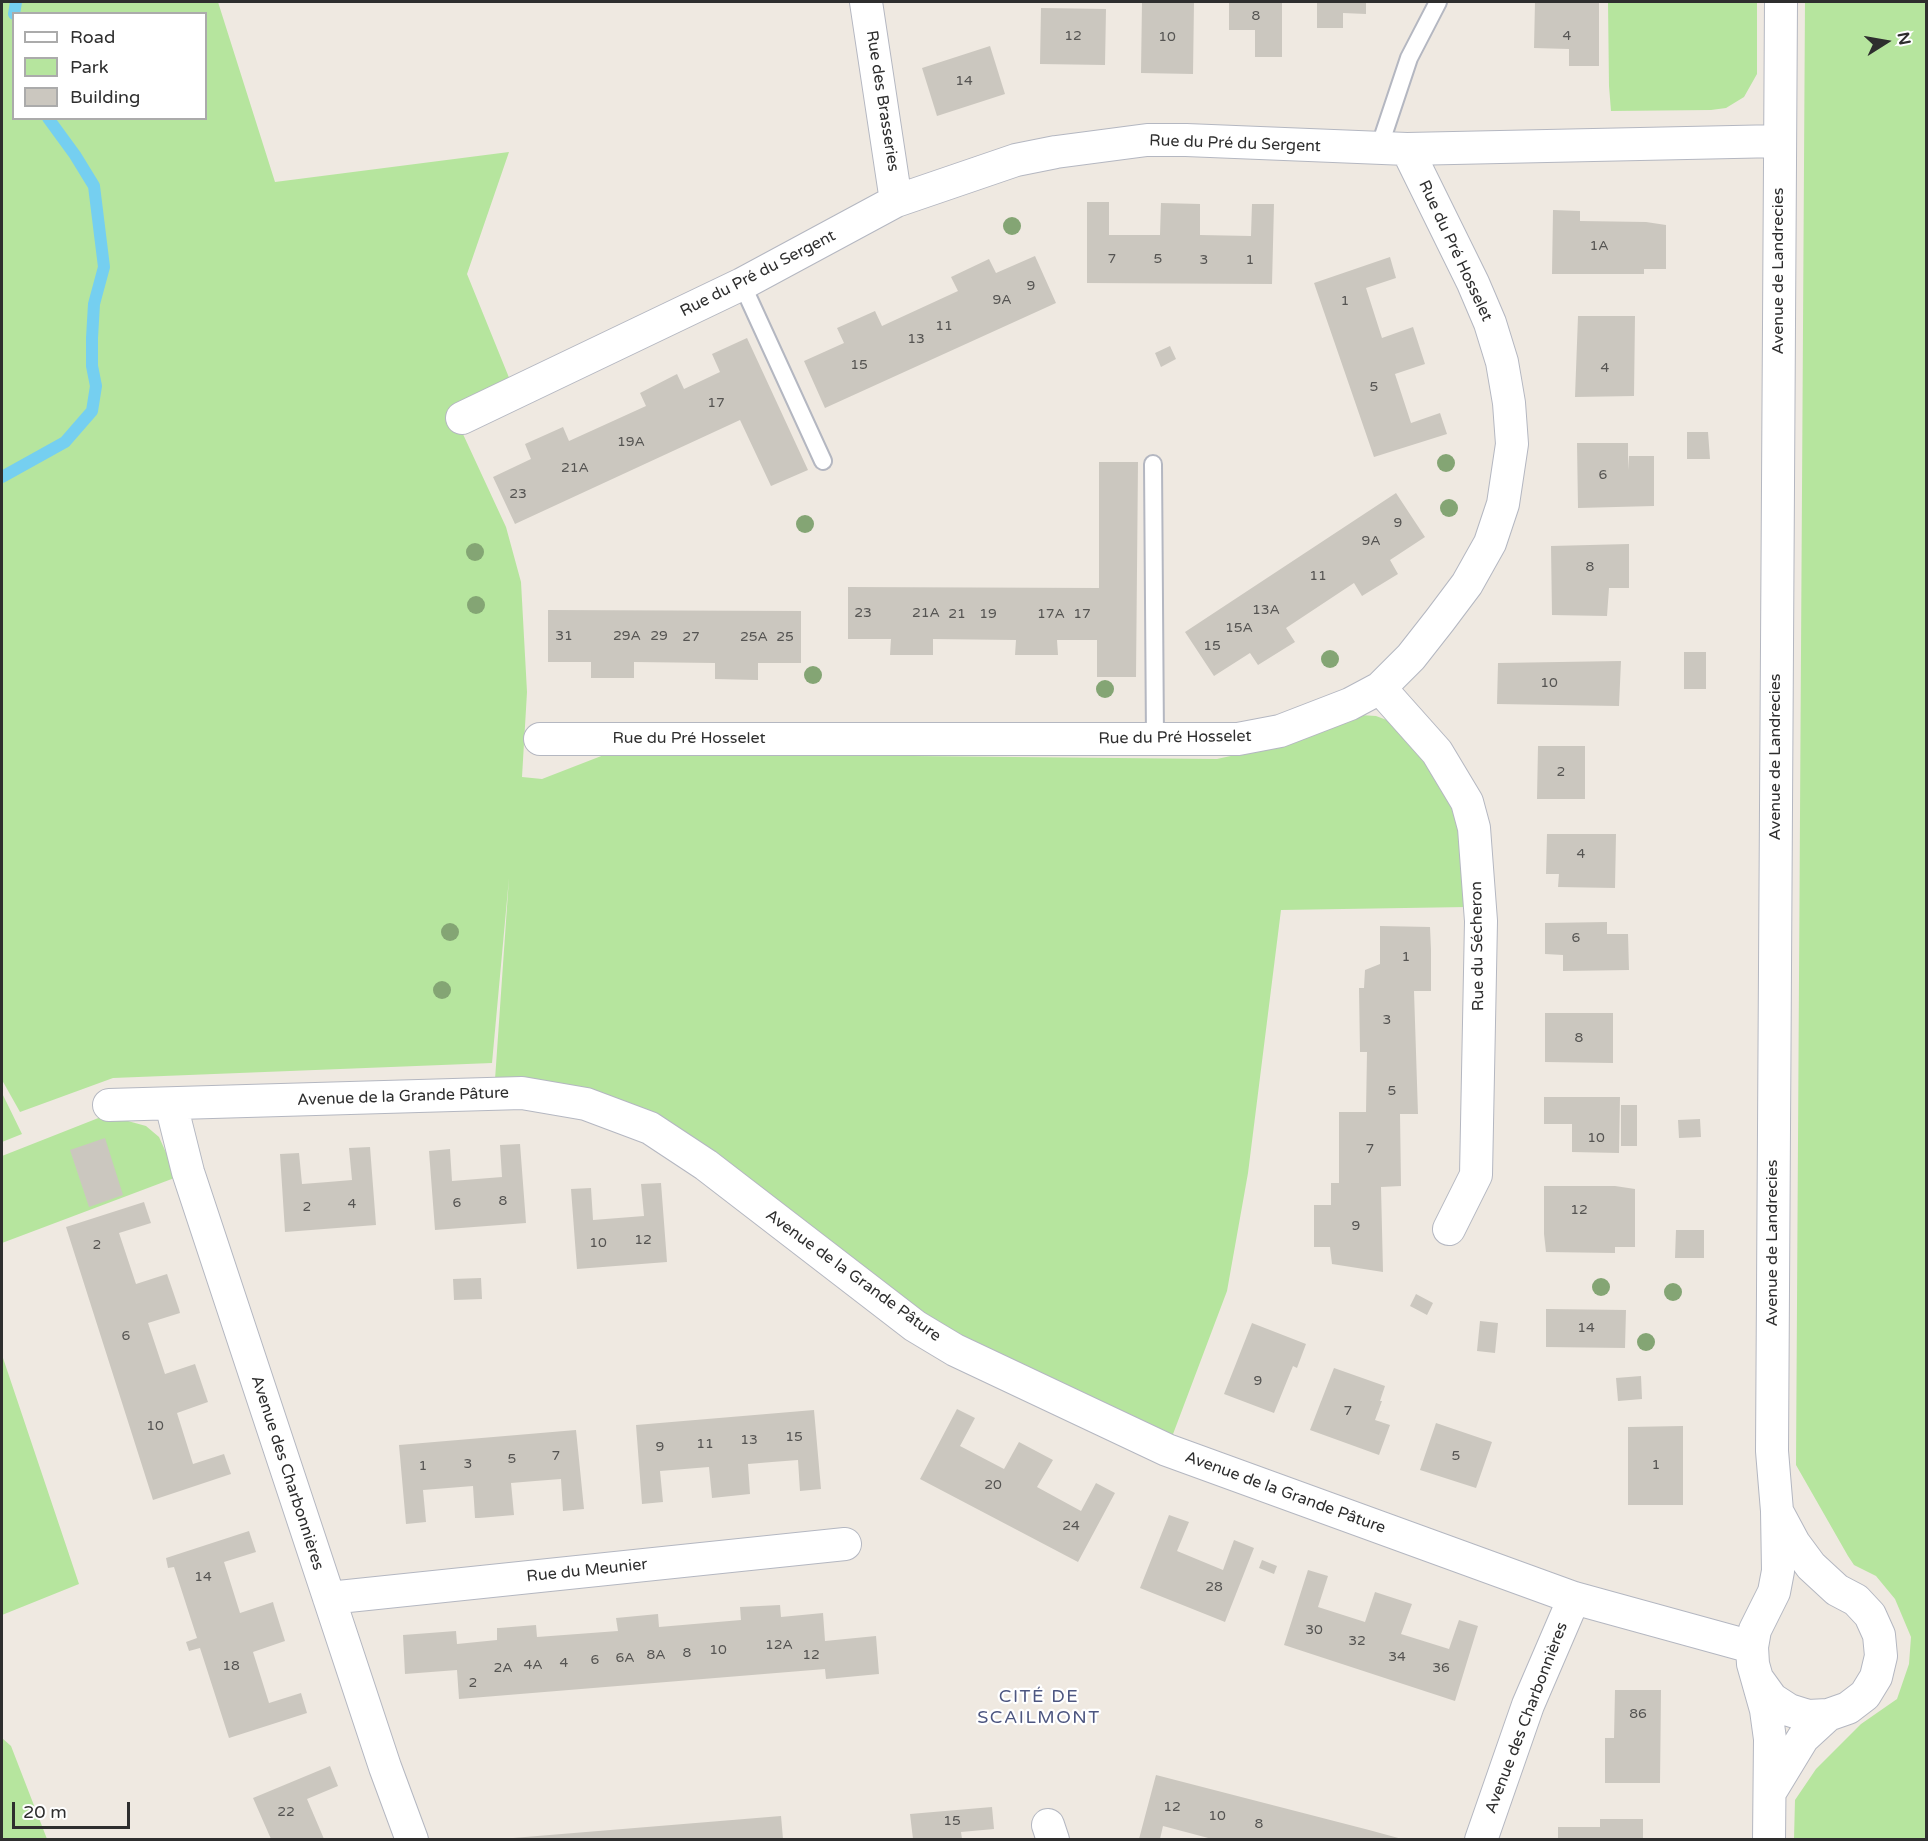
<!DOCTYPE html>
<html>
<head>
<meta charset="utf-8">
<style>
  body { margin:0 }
  #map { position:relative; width:1928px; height:1841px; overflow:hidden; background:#efe9e1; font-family:"Varela Round",sans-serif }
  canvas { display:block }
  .frame { position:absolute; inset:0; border:3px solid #2e2e2e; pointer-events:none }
  .legend { position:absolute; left:12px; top:12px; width:195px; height:108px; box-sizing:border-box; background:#fff; border:2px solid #ababab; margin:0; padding:8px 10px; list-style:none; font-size:18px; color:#2e2e2e }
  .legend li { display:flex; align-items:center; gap:12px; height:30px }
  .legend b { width:30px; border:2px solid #ababab }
  .north { position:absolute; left:1856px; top:12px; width:60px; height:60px; -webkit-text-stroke:4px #fff; paint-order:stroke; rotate:79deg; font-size:16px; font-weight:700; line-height:24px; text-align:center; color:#2e2e2e }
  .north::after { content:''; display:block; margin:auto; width:21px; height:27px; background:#2e2e2e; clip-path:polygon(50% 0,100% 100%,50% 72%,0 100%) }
  .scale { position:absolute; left:12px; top:1802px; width:118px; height:27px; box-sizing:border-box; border:3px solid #2e2e2e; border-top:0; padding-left:8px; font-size:18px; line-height:21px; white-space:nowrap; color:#2e2e2e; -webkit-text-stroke:4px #fff; paint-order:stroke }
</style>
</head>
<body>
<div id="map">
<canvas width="1928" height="1841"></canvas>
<div class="frame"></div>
<ul class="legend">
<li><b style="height:8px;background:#fff"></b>Road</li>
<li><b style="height:16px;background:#b6e59e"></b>Park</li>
<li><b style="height:16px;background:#cbc7bf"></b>Building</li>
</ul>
<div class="north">N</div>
<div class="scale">20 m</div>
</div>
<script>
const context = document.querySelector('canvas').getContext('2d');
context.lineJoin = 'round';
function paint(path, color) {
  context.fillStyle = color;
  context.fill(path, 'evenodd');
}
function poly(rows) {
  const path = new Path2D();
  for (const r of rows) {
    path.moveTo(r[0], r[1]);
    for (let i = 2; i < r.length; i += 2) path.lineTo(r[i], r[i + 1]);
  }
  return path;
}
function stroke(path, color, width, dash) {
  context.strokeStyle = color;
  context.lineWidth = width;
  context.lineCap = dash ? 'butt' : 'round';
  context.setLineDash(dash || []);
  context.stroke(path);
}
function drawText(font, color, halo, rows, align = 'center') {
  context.font = font + ' "Varela Round",sans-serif';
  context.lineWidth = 4.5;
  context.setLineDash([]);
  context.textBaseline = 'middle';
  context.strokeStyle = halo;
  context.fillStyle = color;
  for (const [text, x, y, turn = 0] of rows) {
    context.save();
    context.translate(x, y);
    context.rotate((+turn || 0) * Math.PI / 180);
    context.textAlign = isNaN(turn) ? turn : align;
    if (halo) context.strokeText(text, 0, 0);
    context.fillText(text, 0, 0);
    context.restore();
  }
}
paint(poly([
  [2,2,218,2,275,182,509,152,467,274,512,385,456,419,506,527,521,582,527,692,522,777,542,779,609,753,1217,759,1281,745,1360,715,1376,716,1392,722,1452,791,1467,842,1467,907,1281,910,1248,1173,1227,1291,1167,1450,1005,1375,650,1128,494,1094,509,878,492,1063,113,1078,20,1112,2,1080],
  [14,14,206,14,206,118,14,118],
  [1608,2,1757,2,1757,74,1744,97,1726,108,1711,110,1611,111,1609,86],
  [1805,2,1926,2,1926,1839,1794,1839,1795,1800,1816,1769,1861,1724,1897,1699,1909,1664,1911,1637,1895,1599,1876,1576,1854,1565,1848,1556,1796,1465],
  [2,1093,22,1134,2,1142],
  [106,1115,146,1126,159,1137,177,1177,2,1243,2,1156],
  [2,1355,79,1584,2,1615],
  [2,1738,11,1746,47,1839,2,1839]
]), '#b6e59e');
stroke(poly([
  [14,14,16,2],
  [2,477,65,442,92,411,96,386,92,366,92,338,94,304,104,267,94,186,75,155,48,118]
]), '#75cff0', 12);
paint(poly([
  [1142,2,1194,2,1193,74,1141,73],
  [1229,2,1282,2,1282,57,1255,57,1255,30,1229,30],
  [1317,2,1366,2,1366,14,1343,13,1343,28,1317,28],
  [1535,2,1599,2,1599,66,1569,66,1569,49,1534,48],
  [1041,8,1106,9,1105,65,1040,64],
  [990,46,1005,94,937,116,922,68],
  [1087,202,1109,202,1109,235,1160,235,1161,203,1200,204,1200,235,1251,236,1252,204,1274,204,1272,284,1087,283],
  [1553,210,1580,211,1580,221,1646,222,1666,225,1666,269,1644,269,1644,274,1552,274],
  [1035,256,1056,303,825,408,804,361,844,343,837,328,875,311,882,326,958,291,951,277,989,259,996,273],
  [1390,257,1396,278,1366,288,1382,338,1413,327,1425,364,1395,374,1411,423,1440,413,1447,434,1374,457,1314,283],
  [1578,316,1635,316,1634,396,1575,397],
  [747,338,808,470,771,486,740,420,515,524,493,477,531,459,525,444,563,427,569,441,646,406,640,393,677,374,684,389,720,372,712,354],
  [1170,346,1176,359,1161,367,1155,353],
  [1687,432,1708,432,1710,459,1687,459],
  [1577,443,1628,443,1628,470,1629,456,1654,456,1654,506,1578,508],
  [1099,462,1138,462,1136,677,1097,677,1097,640,1057,640,1058,655,1015,655,1016,640,933,639,933,655,890,655,891,639,848,639,848,587,1099,588],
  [1396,493,1425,537,1390,560,1398,574,1362,596,1354,583,1286,628,1295,642,1258,665,1250,653,1214,676,1185,632],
  [1629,544,1629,588,1609,588,1607,616,1552,615,1551,546],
  [548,610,801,611,801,663,758,663,758,680,715,679,715,663,634,662,634,678,591,678,591,662,548,662],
  [1684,652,1706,652,1706,689,1684,689],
  [1621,661,1619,706,1497,704,1498,663],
  [1538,746,1585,746,1585,799,1537,799],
  [1547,834,1616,834,1615,888,1558,887,1559,874,1546,874],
  [1607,922,1607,934,1628,934,1629,970,1563,971,1563,955,1545,954,1545,923],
  [1380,926,1430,927,1431,950,1431,991,1414,991,1418,1114,1400,1114,1401,1186,1381,1187,1383,1272,1332,1264,1330,1247,1314,1247,1314,1205,1331,1205,1331,1183,1339,1183,1339,1112,1366,1112,1367,1052,1360,1052,1359,988,1364,988,1365,970,1380,964],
  [1545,1013,1613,1013,1613,1063,1545,1062],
  [1544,1097,1620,1097,1619,1153,1572,1152,1572,1124,1544,1124],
  [1621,1105,1637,1105,1637,1146,1621,1146],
  [1700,1119,1701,1137,1679,1138,1678,1120],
  [105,1138,123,1195,89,1207,70,1150],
  [520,1144,526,1223,435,1230,429,1151,450,1149,452,1181,502,1177,500,1145],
  [370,1147,376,1225,285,1232,280,1154,299,1153,302,1184,328,1182,352,1180,349,1148],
  [661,1183,667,1262,577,1269,571,1189,591,1188,593,1220,644,1216,641,1184],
  [1544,1186,1615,1186,1635,1189,1635,1247,1615,1247,1615,1253,1546,1252,1544,1234],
  [144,1202,151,1223,119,1233,136,1284,167,1274,179,1309,180,1313,148,1323,165,1374,195,1364,208,1402,177,1413,193,1464,224,1454,231,1474,153,1500,66,1227],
  [1676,1230,1704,1230,1704,1258,1675,1258],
  [481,1278,482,1299,454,1300,453,1279],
  [1416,1294,1433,1303,1427,1315,1410,1306],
  [1546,1309,1626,1310,1625,1348,1546,1347],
  [1480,1321,1498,1323,1495,1353,1477,1351],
  [1252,1323,1306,1344,1297,1368,1293,1366,1274,1413,1224,1394],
  [1334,1368,1385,1386,1380,1401,1382,1401,1375,1420,1390,1425,1379,1455,1310,1430],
  [1641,1376,1642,1399,1618,1401,1616,1378],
  [957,1409,975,1418,960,1446,1004,1469,1019,1442,1053,1460,1037,1487,1081,1511,1096,1483,1115,1493,1078,1562,920,1479],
  [814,1410,821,1489,800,1491,798,1460,772,1462,748,1464,750,1494,712,1498,709,1467,660,1471,663,1502,642,1504,636,1425],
  [1436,1423,1492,1442,1476,1488,1420,1470],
  [1683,1426,1683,1505,1628,1505,1628,1427],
  [576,1430,584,1509,563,1511,561,1479,535,1481,511,1483,514,1515,479,1518,475,1518,473,1486,423,1490,426,1522,406,1524,399,1445],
  [1169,1515,1189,1522,1177,1551,1223,1570,1234,1540,1254,1548,1225,1622,1140,1588],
  [249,1531,256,1552,224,1562,240,1613,273,1602,274,1606,285,1641,253,1652,269,1703,301,1693,307,1713,229,1738,200,1648,189,1651,186,1642,197,1638,174,1567,168,1568,166,1558],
  [1262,1560,1277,1566,1274,1574,1259,1568],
  [1308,1570,1328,1576,1318,1607,1365,1622,1375,1592,1412,1604,1401,1634,1449,1649,1459,1620,1478,1626,1455,1701,1284,1645],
  [780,1605,781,1617,823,1613,825,1641,876,1636,879,1674,826,1679,825,1669,459,1699,457,1670,405,1674,403,1635,456,1631,457,1644,497,1640,497,1628,499,1628,536,1625,537,1637,618,1631,616,1618,658,1614,659,1627,741,1620,740,1607],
  [1615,1690,1661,1690,1660,1783,1605,1783,1605,1738,1614,1738],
  [330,1766,338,1786,307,1799,324,1839,271,1839,253,1798],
  [1156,1775,1369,1830,1402,1839,1212,1839,1163,1826,1160,1839,1139,1839],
  [992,1807,994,1829,961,1832,962,1839,913,1839,910,1814],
  [781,1816,783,1839,513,1839,513,1838],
  [1600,1819,1643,1819,1643,1839,1558,1839,1558,1827,1600,1827]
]), '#cbc7bf');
const service = poly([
  [1379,148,1409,58,1438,2],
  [742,284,823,461],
  [1153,464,1155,739]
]);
const minor = poly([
  [866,2,896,201],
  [462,418,742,284,896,201,1016,160,1056,152,1147,140,1186,140,1407,149,1780,141],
  [1380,688,1437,752,1467,802,1474,828,1481,921,1476,1175,1449,1229],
  [540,739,1238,739,1280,731,1350,704,1380,688,1411,657,1440,620,1467,584,1490,543,1503,504,1512,444,1509,403,1502,362,1490,323,1473,283,1407,149],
  [171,1104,188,1172,385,1767,412,1840],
  [109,1105,522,1093,586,1104,650,1128,706,1165,915,1326,955,1350,1167,1450,1574,1598,1752,1647],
  [329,1598,845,1544],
  [1759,1681,1772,1699,1789,1710,1808,1716,1828,1715,1848,1708,1865,1695,1876,1677,1881,1656,1879,1635,1870,1615,1856,1600,1837,1590,1811,1566,1794,1543,1779,1515],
  [1772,1789,1803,1738,1828,1715],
  [1048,1825,1053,1840],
  [1481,1840,1528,1705,1574,1598],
  [1769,1840,1770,1739,1766,1710,1753,1664,1752,1647,1755,1630,1774,1592,1778,1571,1777,1511,1772,1451,1781,2]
]);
stroke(service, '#b4b7c1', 20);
stroke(minor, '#b4b7c1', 34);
stroke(service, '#fff', 16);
stroke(minor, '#fff', 32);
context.fillStyle = '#84a574';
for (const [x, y] of [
  [1012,226],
  [1446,463],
  [1449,508],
  [805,524],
  [475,552],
  [476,605],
  [1330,659],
  [813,675],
  [1105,689],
  [450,932],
  [442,990],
  [1601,1287],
  [1673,1292],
  [1646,1342]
]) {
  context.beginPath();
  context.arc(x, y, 9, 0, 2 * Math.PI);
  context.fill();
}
drawText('14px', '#555452', null, [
  ["8",1256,16],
  ["12",1073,36],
  ["4",1567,36],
  ["10",1167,37],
  ["14",964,81],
  ["1A",1599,246],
  ["7",1112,259],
  ["5",1158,259],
  ["3",1204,260],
  ["1",1250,260],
  ["9",1031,286],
  ["9A",1002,300],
  ["1",1345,301],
  ["11",944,326],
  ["13",916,339],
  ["15",859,365],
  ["4",1605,368],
  ["5",1374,387],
  ["17",716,403],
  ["19A",631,442],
  ["21A",575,468],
  ["6",1603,475],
  ["23",518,494],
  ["9",1398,523],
  ["9A",1371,541],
  ["8",1590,567],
  ["11",1318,576],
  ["13A",1266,610],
  ["23",863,613],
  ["21A",926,613],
  ["21",957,614],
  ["19",988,614],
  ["17A",1051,614],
  ["17",1082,614],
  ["15A",1239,628],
  ["31",564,636],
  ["29A",627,636],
  ["29",659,636],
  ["27",691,637],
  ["25A",754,637],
  ["25",785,637],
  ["15",1212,646],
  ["10",1549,683],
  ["2",1561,772],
  ["4",1581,854],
  ["6",1576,938],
  ["1",1406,957],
  ["3",1387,1020],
  ["8",1579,1038],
  ["5",1392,1091],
  ["10",1596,1138],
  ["7",1370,1149],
  ["8",503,1201],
  ["6",457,1203],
  ["4",352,1204],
  ["2",307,1207],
  ["12",1579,1210],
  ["9",1356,1226],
  ["12",643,1240],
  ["10",598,1243],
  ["2",97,1245],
  ["14",1586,1328],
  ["6",126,1336],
  ["9",1258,1381],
  ["7",1348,1411],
  ["10",155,1426],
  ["15",794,1437],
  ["13",749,1440],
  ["11",705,1444],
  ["9",660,1447],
  ["7",556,1456],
  ["5",1456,1456],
  ["5",512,1459],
  ["3",468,1464],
  ["1",1656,1465],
  ["1",423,1466],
  ["20",993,1485],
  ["24",1071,1526],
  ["14",203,1577],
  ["28",1214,1587],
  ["30",1314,1630],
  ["32",1357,1641],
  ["12A",779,1645],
  ["10",718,1650],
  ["8",687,1653],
  ["8A",656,1655],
  ["12",811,1655],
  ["34",1397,1657],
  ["6A",625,1658],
  ["6",595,1660],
  ["4",564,1663],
  ["4A",533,1665],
  ["18",231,1666],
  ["2A",503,1668],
  ["36",1441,1668],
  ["2",473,1683],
  ["86",1638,1714],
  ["12",1172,1807],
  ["22",286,1812],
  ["10",1217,1816],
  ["15",952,1821],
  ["8",1259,1824]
]);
drawText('16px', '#2e2e2e', '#fff', [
  ["Rue des Brasseries",882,101,81],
  ["Rue du Pré du Sergent",1235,144,2],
  ["Rue du Pré Hosselet",1455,251,65],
  ["Avenue de Landrecies",1779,271,-90],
  ["Rue du Pré du Sergent",758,274,-27],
  ["Rue du Pré Hosselet",1175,738,-1],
  ["Rue du Pré Hosselet",689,739],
  ["Avenue de Landrecies",1776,757,-90],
  ["Rue du Sécheron",1478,946,-91],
  ["Avenue de la Grande Pâture",403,1097,-2],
  ["Avenue de Landrecies",1773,1243,-90],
  ["Avenue de la Grande Pâture",853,1276,36],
  ["Avenue des Charbonnières",287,1473,72],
  ["Avenue de la Grande Pâture",1285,1493,20],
  ["Rue du Meunier",587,1571,-6],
  ["Avenue des Charbonnières",1527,1718,-69]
]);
context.letterSpacing = '1.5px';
drawText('18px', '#4d5680', '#fff', [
  ["CITÉ DE",1039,1697],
  ["SCAILMONT",1039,1718]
]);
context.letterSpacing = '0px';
</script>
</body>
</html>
